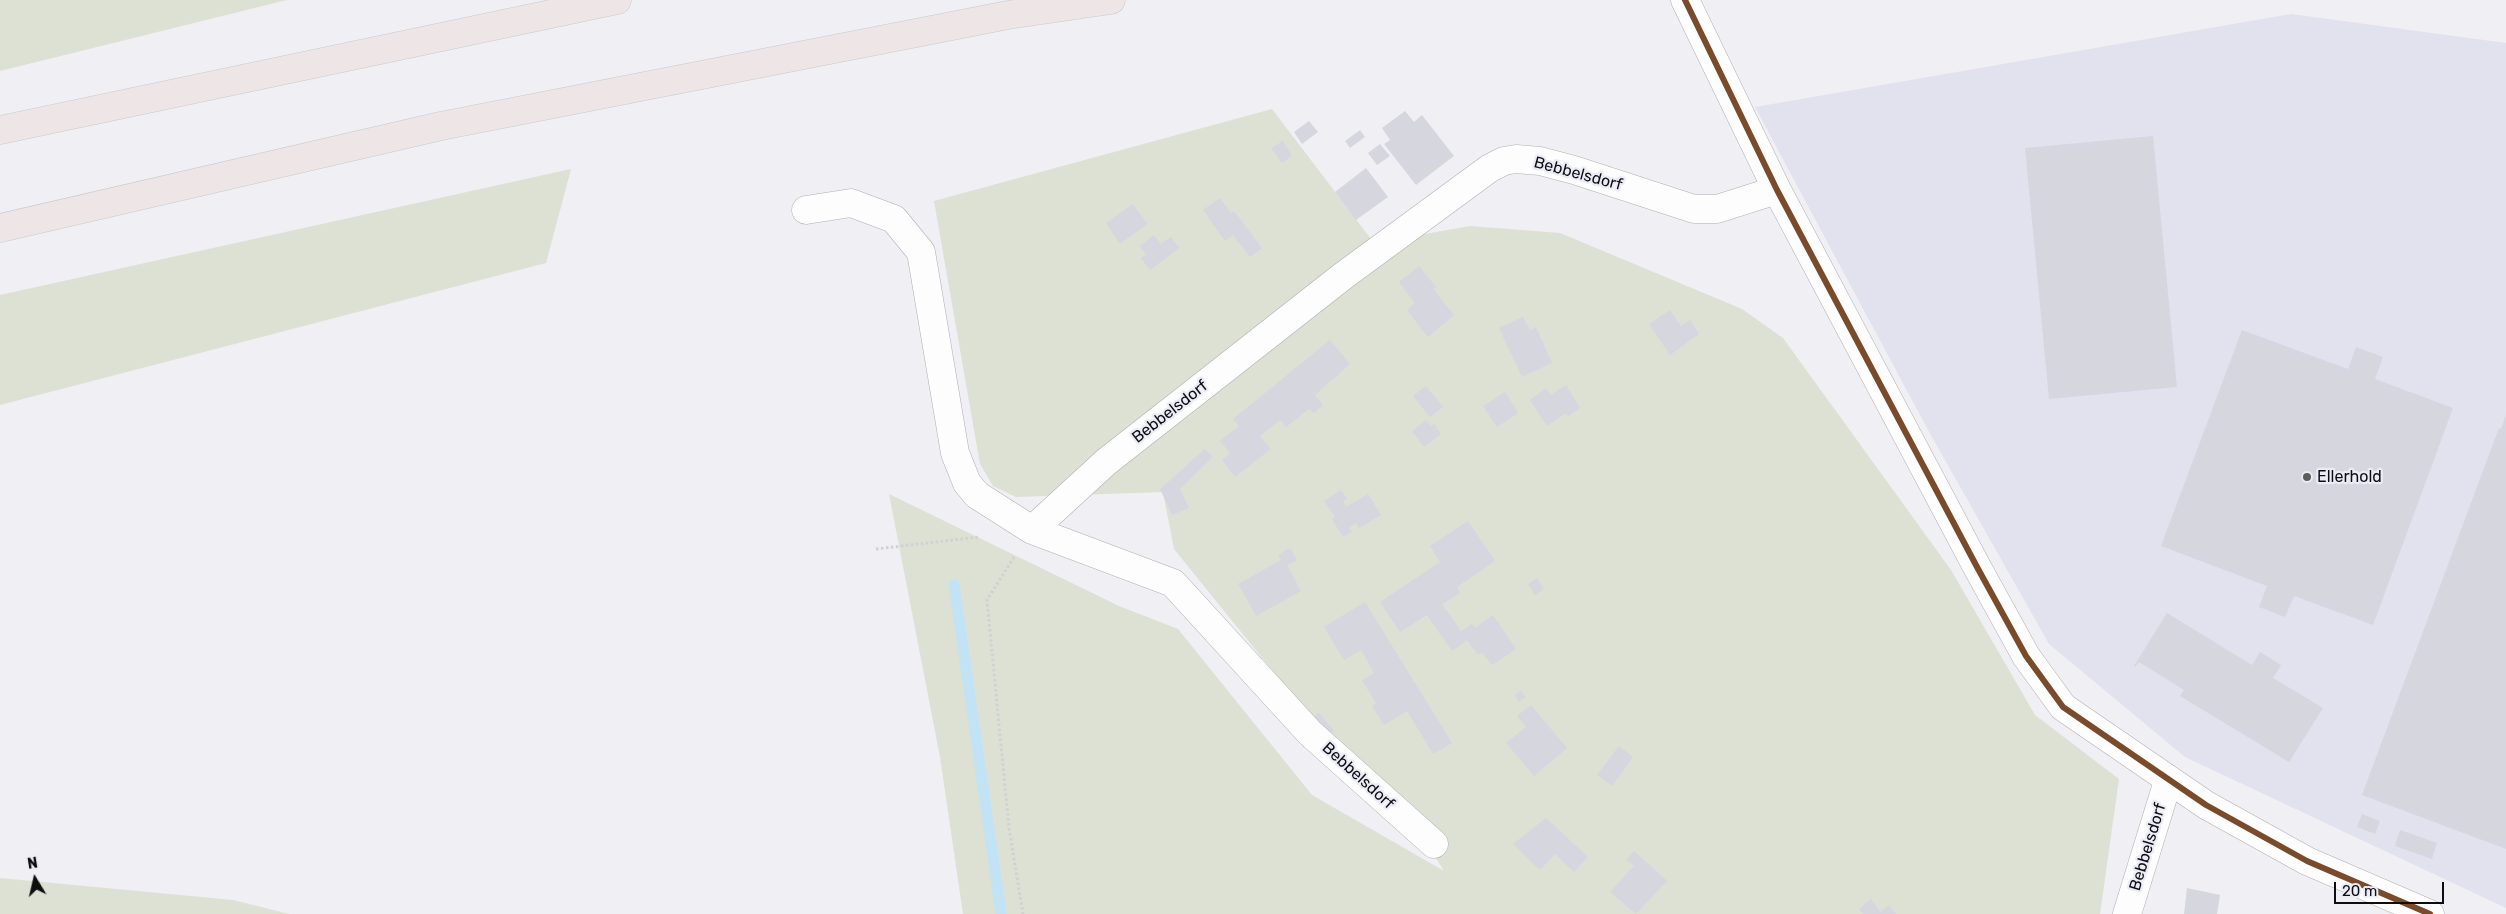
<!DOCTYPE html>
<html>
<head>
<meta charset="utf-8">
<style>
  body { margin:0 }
  #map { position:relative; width:2506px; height:914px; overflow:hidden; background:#efeff4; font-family:Rubik,sans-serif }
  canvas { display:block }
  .north { position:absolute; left:10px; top:854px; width:50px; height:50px; -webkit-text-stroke:4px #ececf7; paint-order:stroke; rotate:351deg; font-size:14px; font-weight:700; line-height:20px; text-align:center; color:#0e0e11 }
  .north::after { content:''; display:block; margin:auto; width:18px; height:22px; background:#0e0e11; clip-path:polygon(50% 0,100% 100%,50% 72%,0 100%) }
  .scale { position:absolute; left:2334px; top:882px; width:110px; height:22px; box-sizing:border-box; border:2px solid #0e0e11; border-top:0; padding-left:6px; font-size:15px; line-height:18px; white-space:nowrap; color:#0e0e11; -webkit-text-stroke:4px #ececf7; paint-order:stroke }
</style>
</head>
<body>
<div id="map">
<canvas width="2506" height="914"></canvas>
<div class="north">N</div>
<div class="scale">20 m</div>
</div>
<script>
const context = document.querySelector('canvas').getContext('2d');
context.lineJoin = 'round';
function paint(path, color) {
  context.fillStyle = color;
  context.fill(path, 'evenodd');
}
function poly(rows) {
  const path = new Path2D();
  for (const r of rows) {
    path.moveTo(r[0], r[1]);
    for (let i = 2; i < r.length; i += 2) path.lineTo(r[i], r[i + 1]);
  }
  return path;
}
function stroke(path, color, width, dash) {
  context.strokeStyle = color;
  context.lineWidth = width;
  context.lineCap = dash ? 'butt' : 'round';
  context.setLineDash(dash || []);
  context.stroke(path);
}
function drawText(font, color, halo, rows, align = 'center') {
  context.font = font + ' Rubik,sans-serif';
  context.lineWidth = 4.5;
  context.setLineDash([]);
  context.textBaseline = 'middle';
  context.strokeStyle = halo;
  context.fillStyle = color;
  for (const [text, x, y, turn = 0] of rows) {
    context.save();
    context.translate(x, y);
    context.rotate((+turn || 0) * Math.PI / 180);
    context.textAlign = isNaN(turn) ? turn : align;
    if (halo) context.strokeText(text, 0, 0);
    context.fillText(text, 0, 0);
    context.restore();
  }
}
paint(poly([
  [2291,14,2506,43,2506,908,2185,757,2049,644,1928,430,1755,107]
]), '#e2e2ee');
paint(poly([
  [0,0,287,0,0,71],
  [1272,109,1374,243,1470,226,1560,233,1742,309,1783,338,1951,570,2035,715,2119,779,2100,914,963,914,940,757,889,494,1119,606,1178,629,1312,795,1444,871,1403,804,1314,722,1174,549,1163,492,1016,497,993,486,980,464,934,201],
  [571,169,546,263,0,405,0,295],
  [0,878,233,900,289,914,0,914]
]), '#dce1d4');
stroke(poly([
  [954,585,1001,914]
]), '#c2e3f5', 11);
paint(poly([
  [1405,111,1414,122,1422,115,1454,156,1416,185,1384,144,1390,140,1382,128],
  [1309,121,1318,132,1302,144,1294,132],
  [1360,130,1365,137,1350,148,1345,141],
  [2153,136,2177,387,2049,399,2025,148],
  [1283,141,1292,156,1282,163,1271,148],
  [1380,144,1390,156,1377,165,1368,153],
  [1366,168,1388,197,1356,220,1335,192],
  [1220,198,1231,213,1234,211,1262,248,1250,257,1233,235,1225,241,1203,210],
  [1133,204,1147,224,1120,244,1106,223],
  [1154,235,1161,244,1171,237,1179,248,1150,270,1141,258,1146,255,1140,246],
  [1419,266,1436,287,1433,289,1454,315,1428,337,1407,310,1415,303,1399,282],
  [1670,310,1681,326,1690,320,1699,334,1670,355,1649,324],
  [1523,317,1530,330,1536,327,1552,363,1522,377,1499,328],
  [2242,330,2348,369,2356,347,2383,357,2375,379,2453,408,2373,625,2294,596,2285,617,2259,607,2267,586,2161,546],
  [1330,340,1350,364,1315,395,1323,405,1314,413,1309,409,1286,427,1280,420,1260,436,1271,449,1235,477,1222,460,1230,453,1220,441,1239,426,1233,419],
  [1566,385,1580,408,1568,416,1566,413,1547,426,1530,400,1546,388,1551,395],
  [1426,386,1443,407,1430,417,1413,396],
  [1505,392,1518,413,1497,427,1483,406],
  [2506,415,2506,849,2362,795,2499,428,2501,429],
  [1426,420,1431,426,1434,424,1441,434,1424,447,1412,431],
  [1205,449,1213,457,1180,489,1189,508,1172,515,1160,489],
  [1341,490,1347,499,1343,501,1346,507,1368,494,1381,515,1359,528,1356,523,1349,528,1352,532,1343,537,1332,519,1335,517,1324,501],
  [1468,521,1495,561,1457,587,1460,593,1442,604,1461,631,1472,624,1475,628,1493,615,1516,649,1492,665,1482,652,1478,655,1467,640,1452,651,1427,615,1400,632,1380,602,1440,562,1430,546],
  [1290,548,1297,560,1287,565,1301,591,1256,616,1238,584,1281,560,1278,555],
  [1537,578,1544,589,1535,595,1528,584],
  [1365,602,1452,743,1433,754,1407,711,1384,725,1372,706,1376,703,1362,680,1374,673,1361,650,1344,660,1324,627],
  [2167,613,2252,665,2260,652,2281,665,2273,678,2323,708,2289,762,2180,696,2184,690,2139,662,2135,667,2134,666],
  [1521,691,1526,697,1519,702,1515,695],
  [1531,705,1567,748,1534,776,1506,743,1526,727,1517,716],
  [1319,713,1334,731,1324,740,1308,721],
  [1619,746,1633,757,1612,786,1597,775],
  [2362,814,2380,821,2375,834,2357,827],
  [1546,818,1588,857,1574,872,1555,854,1540,870,1513,844],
  [2400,830,2437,843,2432,859,2395,846],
  [1634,851,1667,881,1636,914,1610,892,1634,866,1626,860],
  [2187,888,2220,895,2217,914,2184,914],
  [1871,899,1880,912,1889,905,1896,914,1863,914,1859,909]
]), '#d6d6df');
const minor = poly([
  [1685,0,1777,190,1977,567,2026,656,2063,707,2206,805,2307,861,2430,914],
  [806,210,851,203,894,219,921,252,955,453,967,483,977,495,1032,530],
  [1434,844,1310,733,1173,583,1032,530,1106,462,1343,276,1490,168,1504,161,1516,159,1540,161,1574,170,1694,209,1717,209,1777,190],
  [2127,914,2168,781]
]);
const highway = poly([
  [0,130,617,0],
  [0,228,441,126,1008,15,1111,0]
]);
stroke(minor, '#b0b0b4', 29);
stroke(highway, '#c9c9cb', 29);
stroke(poly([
  [876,549,979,537],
  [1014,557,987,600,1009,828,1023,914]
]), '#d1d1d3', 3, [2.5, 2.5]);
stroke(minor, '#fdfdfd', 28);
stroke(highway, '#eee5e6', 28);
stroke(poly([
  [1685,0,1777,190,1977,567,2026,656,2063,707,2206,805,2307,861,2430,914]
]), '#7a4b2a', 6);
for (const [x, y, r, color] of [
  [2307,477,5,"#5d5d60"]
]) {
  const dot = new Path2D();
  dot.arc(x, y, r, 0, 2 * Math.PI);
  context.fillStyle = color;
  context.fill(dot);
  stroke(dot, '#ececf7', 2);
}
drawText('16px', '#0e0e11', '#ececf7', [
  ["Bebbelsdorf",1578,174,15],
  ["Bebbelsdorf",1170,412,-38],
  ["Bebbelsdorf",1358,776,42],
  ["Bebbelsdorf",2148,847,-73]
]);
drawText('16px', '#0e0e11', '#ececf7', [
  ["Ellerhold",2317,477]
], 'left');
</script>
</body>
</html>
